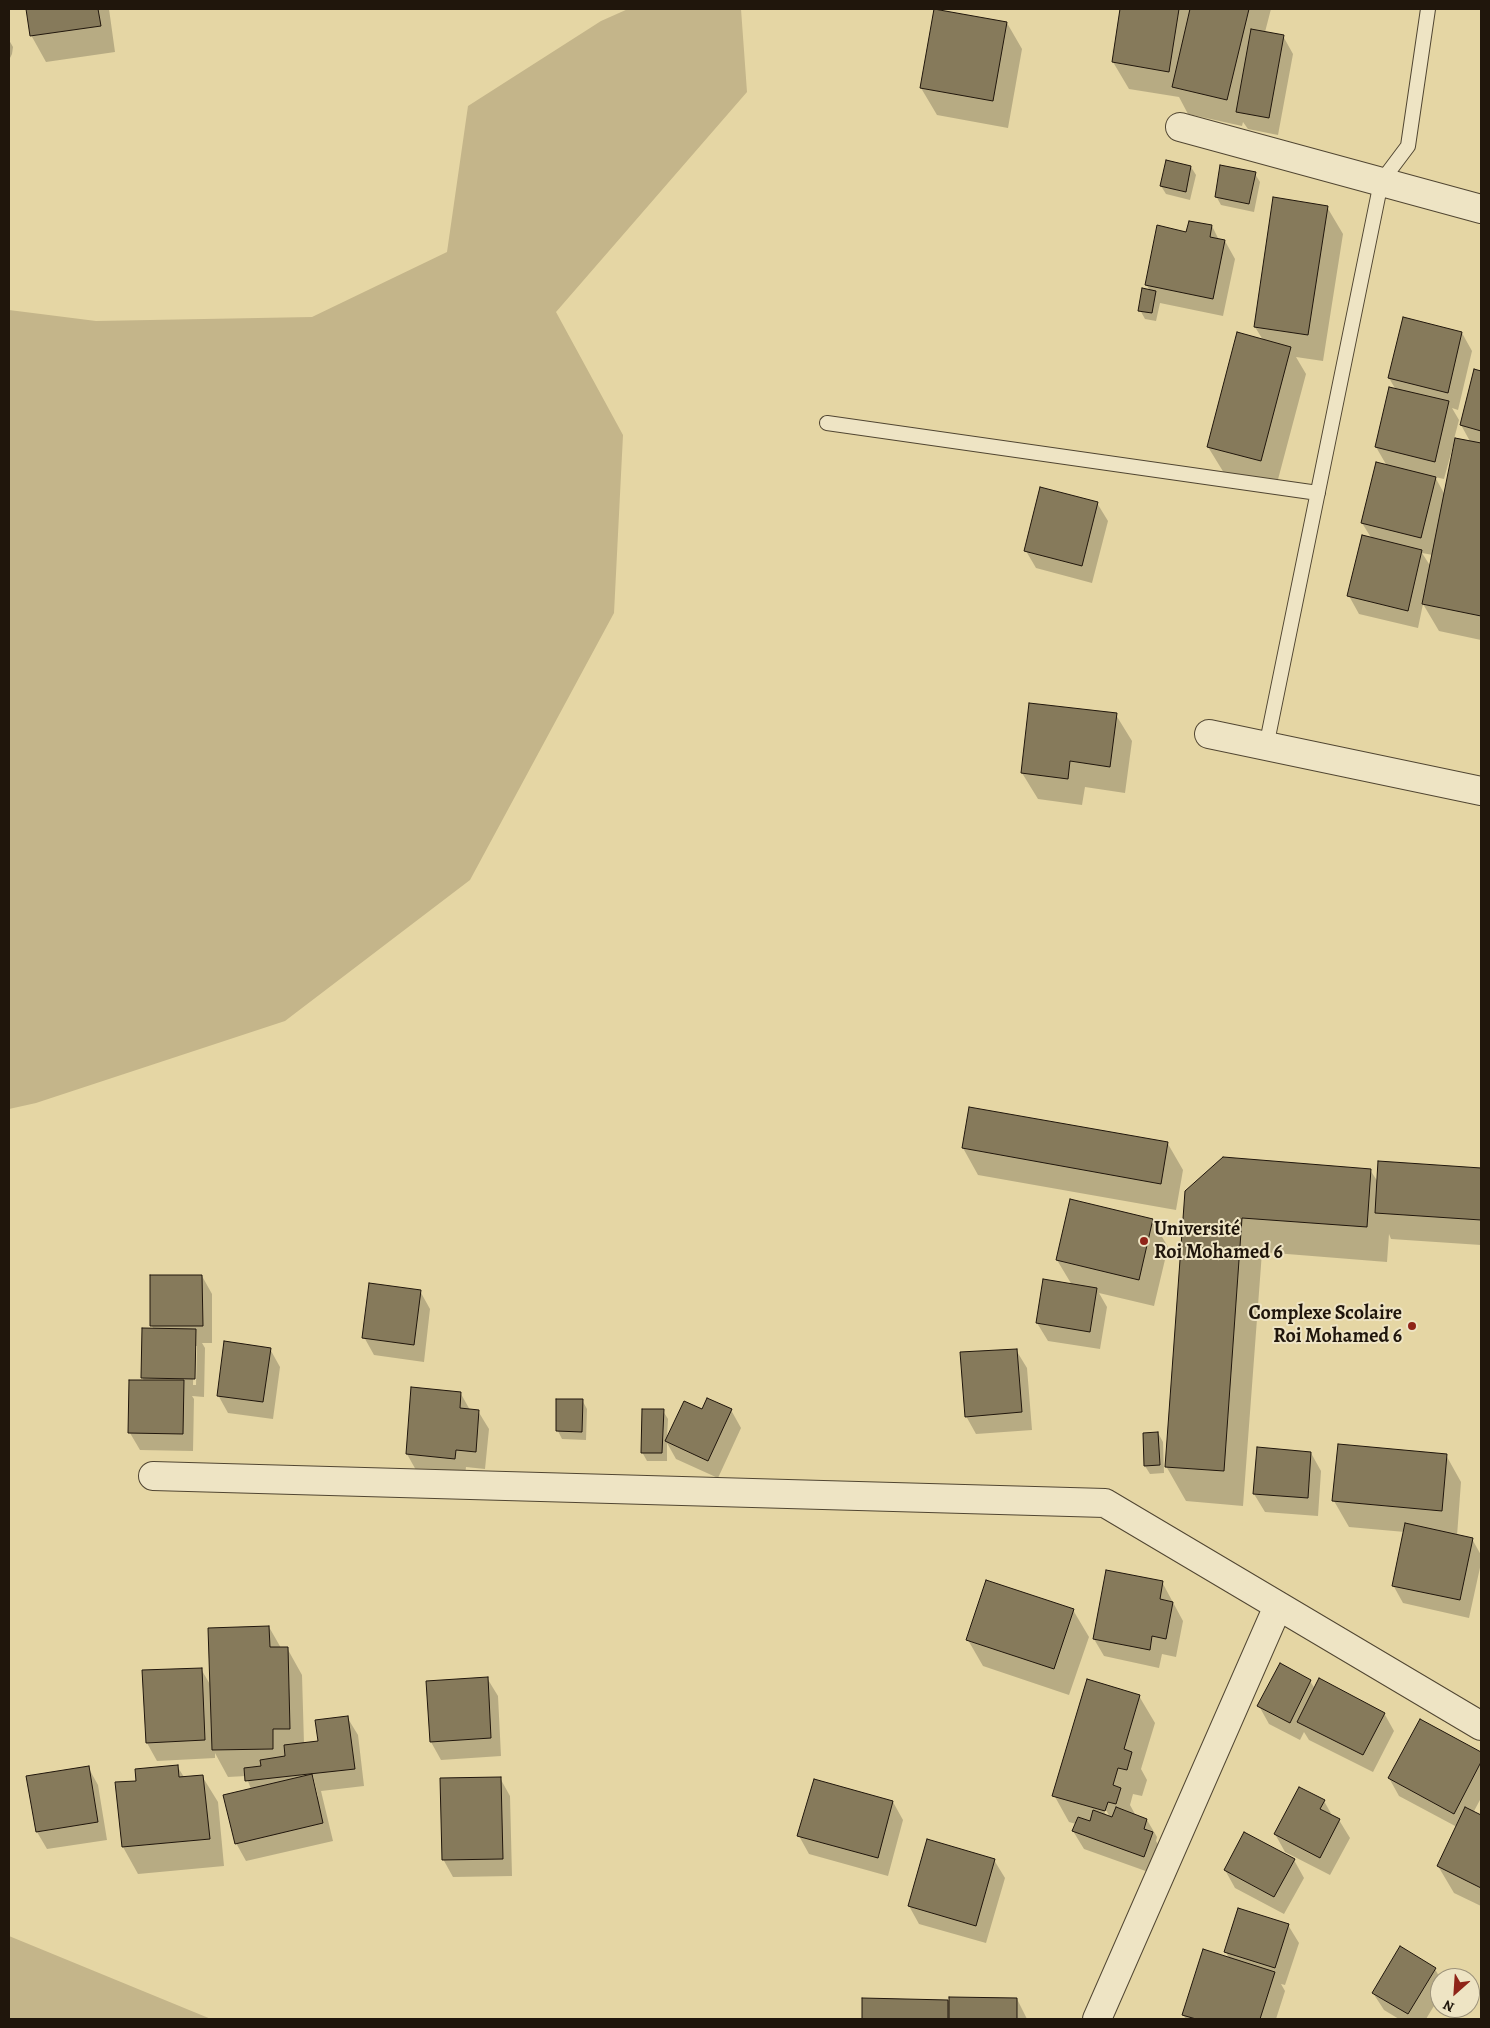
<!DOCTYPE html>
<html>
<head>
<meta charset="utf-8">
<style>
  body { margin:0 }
  #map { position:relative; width:1490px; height:2028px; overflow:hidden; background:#e5d6a4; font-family:Alegreya,serif }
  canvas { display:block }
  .frame { position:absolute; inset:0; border:10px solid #20160c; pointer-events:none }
  .north { position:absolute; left:1430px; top:1968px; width:50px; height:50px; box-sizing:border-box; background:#eee4c4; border:1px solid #9c927a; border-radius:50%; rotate:206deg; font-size:14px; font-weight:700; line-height:20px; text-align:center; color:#20160c }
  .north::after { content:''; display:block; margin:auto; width:18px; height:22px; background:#8f2418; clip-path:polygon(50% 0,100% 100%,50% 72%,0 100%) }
</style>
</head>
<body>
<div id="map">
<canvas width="1490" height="2028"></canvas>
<div class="frame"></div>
<div class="north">N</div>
</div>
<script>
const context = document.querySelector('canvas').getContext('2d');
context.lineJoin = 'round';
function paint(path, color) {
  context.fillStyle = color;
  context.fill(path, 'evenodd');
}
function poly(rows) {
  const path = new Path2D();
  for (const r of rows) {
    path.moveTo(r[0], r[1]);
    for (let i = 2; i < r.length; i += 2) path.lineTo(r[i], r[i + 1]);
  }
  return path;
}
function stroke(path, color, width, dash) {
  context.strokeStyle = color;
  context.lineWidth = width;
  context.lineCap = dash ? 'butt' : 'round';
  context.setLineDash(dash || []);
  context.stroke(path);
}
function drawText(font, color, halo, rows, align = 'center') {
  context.font = font + ' Alegreya,serif';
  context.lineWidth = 4;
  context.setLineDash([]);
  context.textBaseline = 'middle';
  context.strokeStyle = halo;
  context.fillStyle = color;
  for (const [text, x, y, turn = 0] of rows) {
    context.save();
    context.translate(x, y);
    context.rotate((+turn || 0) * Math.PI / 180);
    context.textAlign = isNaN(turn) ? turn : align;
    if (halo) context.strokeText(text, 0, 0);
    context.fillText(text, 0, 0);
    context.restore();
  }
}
paint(poly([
  [628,9,741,9,747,92,556,312,623,435,614,613,470,880,285,1021,36,1103,9,1109,9,310,96,321,312,317,447,252,468,106,601,21],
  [9,1936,211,2019,9,2019]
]), '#c4b58a');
paint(poly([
  [27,9,109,9,115,52,46,62,31,35],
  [1121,9,1271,9,1265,32,1283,36,1293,54,1278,135,1248,129,1243,122,1242,126,1188,114,1179,97,1129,89,1113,62],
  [1007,23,1022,49,1008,128,937,115,921,88],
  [9,40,13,47,12,54,9,60],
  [1191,167,1196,175,1190,200,1166,194,1161,186],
  [1255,174,1260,182,1254,212,1221,205,1216,196],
  [1327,207,1343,234,1323,361,1296,357,1306,374,1276,487,1224,473,1208,447,1263,340,1255,327],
  [1212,226,1219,240,1225,241,1235,259,1223,316,1160,303,1156,321,1145,319,1140,310,1150,291,1146,284],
  [1462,333,1472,351,1458,410,1452,408,1459,420,1454,439,1471,443,1461,425,1475,371,1481,373,1481,640,1439,631,1423,604,1418,628,1359,614,1349,596,1372,539,1362,523,1387,466,1376,447,1396,390,1389,378],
  [1453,446,1455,446,1445,495,1435,477,1444,479],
  [1422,553,1433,555,1431,567],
  [1097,503,1108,521,1092,583,1036,568,1026,551],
  [1116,715,1132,741,1125,793,1085,787,1082,805,1038,799,1022,773],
  [1168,1144,1183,1170,1176,1210,978,1175,963,1148],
  [1379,1162,1481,1169,1481,1245,1391,1239,1389,1234,1387,1262,1262,1252,1243,1506,1186,1501,1166,1466,1186,1191,1370,1170,1378,1182],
  [1152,1220,1168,1247,1154,1306,1099,1293,1107,1307,1100,1349,1048,1341,1037,1323,1072,1285,1057,1260],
  [202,1276,212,1294,212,1343,202,1343,205,1348,204,1397,192,1396,194,1399,193,1451,140,1450,130,1433,144,1381,142,1377,154,1330,152,1326],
  [194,1346,197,1346,196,1385,193,1385],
  [420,1291,430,1309,424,1362,374,1355,364,1337],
  [270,1349,280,1367,273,1419,228,1413,218,1395],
  [1016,1350,1027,1368,1032,1430,976,1434,966,1416],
  [461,1394,470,1410,478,1411,489,1429,485,1469,466,1467,465,1476,417,1472,407,1454],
  [582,1400,587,1409,586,1440,562,1439,558,1431],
  [731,1410,741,1428,718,1478,676,1459,667,1443,667,1461,647,1461,642,1452,663,1411,668,1419,667,1438,703,1411],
  [1158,1433,1163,1442,1164,1473,1150,1474,1145,1466],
  [1311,1453,1321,1471,1318,1516,1265,1512,1254,1494],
  [1446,1455,1461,1482,1457,1536,1472,1539,1481,1555,1481,1563,1469,1618,1403,1603,1393,1585,1405,1532,1349,1527,1334,1501],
  [1162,1582,1183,1621,1176,1657,1162,1654,1159,1668,1104,1656,1094,1639],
  [1073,1610,1089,1637,1069,1695,983,1666,968,1640],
  [269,1627,281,1648,287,1648,302,1675,304,1744,319,1742,347,1717,358,1735,364,1786,321,1791,333,1841,246,1861,236,1843,251,1789,246,1776,228,1777,215,1753,215,1758,157,1761,147,1743,143,1671,201,1669,211,1686],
  [311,1767,318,1797,315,1794,309,1768],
  [487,1678,498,1696,501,1756,441,1760,431,1742],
  [1310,1681,1315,1689,1384,1713,1394,1731,1373,1772,1309,1740,1304,1732,1300,1740,1269,1724,1259,1706],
  [1139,1696,1155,1723,1141,1769,1147,1780,1142,1796,1133,1794,1130,1805,1136,1816,1147,1820,1157,1837,1156,1841,1162,1851,1154,1874,1084,1849,1073,1831,1076,1824,1069,1822,1054,1795],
  [1103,1805,1110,1817,1107,1817,1101,1806],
  [1420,1721,1481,1754,1481,1798,1473,1813,1481,1817,1481,1906,1454,1893,1438,1866,1457,1827,1399,1796,1389,1778],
  [177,1766,184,1777,202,1776,218,1802,224,1866,138,1874,123,1847,117,1784,137,1782],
  [88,1767,98,1785,107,1840,47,1849,37,1832],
  [500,1778,510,1796,512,1876,453,1877,443,1859],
  [1324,1801,1333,1817,1339,1820,1350,1838,1330,1875,1285,1852,1275,1834],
  [893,1802,903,1820,888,1876,809,1854,799,1836],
  [994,1860,1005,1878,986,1943,919,1924,909,1906],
  [1294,1860,1304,1878,1284,1914,1235,1888,1225,1870],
  [1288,1925,1299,1943,1285,1985,1281,1984,1285,1991,1276,2019,1186,2019,1183,2015,1229,1958,1226,1952],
  [1400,1948,1435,1969,1440,1978,1440,1996,1426,2019,1399,2019,1384,2010,1373,1993],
  [864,1999,950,2001,1017,1999,1027,2019,864,2019]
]), '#0003');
const building = poly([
  [26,9,98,9,101,26,30,36,26,9],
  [934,9,1007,22,993,101,920,88,934,9],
  [1120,9,1179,9,1169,72,1112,62,1120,9],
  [1190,9,1249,9,1227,100,1172,87,1190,9],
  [1251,29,1284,35,1269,118,1236,112,1251,29],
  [1166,160,1191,166,1186,192,1160,186,1166,160],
  [1220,165,1256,172,1249,204,1215,197,1220,165],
  [1273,197,1328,206,1308,335,1254,327,1273,197],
  [1189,221,1212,225,1210,237,1225,240,1213,299,1145,285,1157,225,1186,232,1189,221],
  [1142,288,1156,291,1152,313,1138,311,1142,288],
  [1403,317,1462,332,1448,393,1388,378,1403,317],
  [1237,332,1291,347,1261,461,1207,447,1237,332],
  [1474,369,1481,371,1481,431,1460,425,1474,369],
  [1389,387,1449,401,1435,462,1375,447,1389,387],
  [1455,438,1481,443,1481,616,1422,604,1455,438],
  [1376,462,1436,477,1421,538,1361,523,1376,462],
  [1040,487,1098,502,1082,566,1024,551,1040,487],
  [1362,535,1422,550,1408,611,1347,596,1362,535],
  [1029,703,1117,713,1110,767,1070,761,1068,779,1021,773,1029,703],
  [969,1107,1168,1142,1161,1184,962,1148,969,1107],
  [1223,1157,1371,1169,1367,1227,1242,1218,1224,1471,1165,1467,1185,1191,1223,1157],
  [1378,1161,1481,1168,1481,1220,1375,1213,1378,1161],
  [1070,1199,1153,1219,1139,1280,1056,1260,1070,1199],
  [150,1275,202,1275,203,1326,150,1326,150,1275],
  [1043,1279,1097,1288,1090,1332,1036,1323,1043,1279],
  [369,1283,421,1290,414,1345,362,1338,369,1283],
  [142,1328,196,1329,195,1379,141,1378,142,1328],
  [224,1341,271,1348,263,1402,217,1396,224,1341],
  [1017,1349,1022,1412,965,1417,960,1352,1017,1349],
  [129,1380,184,1380,183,1434,128,1433,129,1380],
  [411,1387,461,1392,460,1408,479,1410,476,1452,456,1450,455,1459,406,1454,411,1387],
  [707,1398,732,1409,708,1461,665,1441,684,1401,702,1409,707,1398],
  [556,1399,583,1399,582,1432,556,1431,556,1399],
  [642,1409,664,1409,662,1453,641,1453,642,1409],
  [1158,1432,1160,1465,1144,1466,1143,1433,1158,1432],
  [1338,1444,1447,1454,1442,1511,1332,1501,1338,1444],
  [1257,1447,1311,1452,1308,1498,1253,1494,1257,1447],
  [1405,1523,1473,1538,1460,1600,1392,1586,1405,1523],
  [1106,1570,1163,1581,1160,1599,1173,1602,1166,1639,1152,1636,1150,1650,1093,1639,1106,1570],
  [986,1580,1074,1609,1054,1669,966,1640,986,1580],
  [269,1626,270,1647,288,1647,290,1729,273,1729,273,1749,212,1750,208,1628,269,1626],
  [1280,1663,1311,1680,1290,1723,1257,1706,1280,1663],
  [202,1668,205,1740,146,1743,142,1670,202,1668],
  [488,1677,491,1738,430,1742,426,1681,488,1677],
  [1319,1678,1385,1713,1363,1755,1297,1722,1319,1678],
  [1087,1679,1140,1695,1124,1749,1132,1752,1127,1770,1118,1768,1113,1785,1121,1788,1116,1804,1108,1802,1105,1811,1052,1796,1087,1679],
  [348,1716,355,1769,245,1781,244,1768,261,1766,260,1760,285,1756,284,1745,318,1741,315,1720,348,1716],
  [1420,1719,1481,1752,1481,1762,1454,1814,1388,1778,1420,1719],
  [178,1765,179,1777,203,1775,210,1839,122,1847,115,1782,136,1781,135,1769,178,1765],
  [89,1766,98,1822,36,1832,26,1776,89,1766],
  [312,1774,323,1823,235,1844,223,1795,312,1774],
  [501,1777,503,1859,442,1860,440,1778,501,1777],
  [814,1779,893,1801,878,1858,797,1836,814,1779],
  [1299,1787,1325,1800,1320,1809,1340,1819,1320,1858,1274,1834,1299,1787],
  [1116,1807,1147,1819,1144,1829,1153,1832,1144,1857,1072,1831,1078,1817,1090,1821,1093,1810,1112,1817,1116,1807],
  [1465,1807,1481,1815,1481,1888,1437,1866,1465,1807],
  [1244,1832,1295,1859,1274,1897,1224,1870,1244,1832],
  [927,1839,995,1859,976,1926,908,1906,927,1839],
  [1238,1908,1289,1924,1275,1968,1224,1952,1238,1908],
  [1400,1946,1436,1968,1408,2014,1372,1993,1400,1946],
  [1203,1949,1275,1972,1260,2019,1196,2019,1182,2015,1203,1949],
  [949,1997,1017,1998,1017,2019,949,2019,949,1997],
  [862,1998,948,2000,948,2019,862,2019,862,1998]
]);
paint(building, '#867a5b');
stroke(building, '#20160c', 1);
const service = poly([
  [827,423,1318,493],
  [1266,747,1381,182,1408,146,1428,9]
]);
const minor = poly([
  [1180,127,1481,209],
  [1209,734,1481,791],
  [153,1476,1105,1503,1481,1726],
  [1097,2019,1278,1606]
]);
stroke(service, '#514632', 16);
stroke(minor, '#514632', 30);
stroke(service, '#eee4c4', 14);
stroke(minor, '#eee4c4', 28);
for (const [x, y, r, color] of [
  [1144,1241,5,"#8f2418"],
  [1412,1326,5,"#8f2418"]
]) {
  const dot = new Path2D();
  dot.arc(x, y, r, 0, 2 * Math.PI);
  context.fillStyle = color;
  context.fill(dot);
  stroke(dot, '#eee4c4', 2);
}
drawText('bold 20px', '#20160c', '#eee4c4', [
  ["Université",1154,1230],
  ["Roi Mohamed 6",1154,1253],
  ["Complexe Scolaire",1402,1314,"right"],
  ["Roi Mohamed 6",1402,1337,"right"]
], 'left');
</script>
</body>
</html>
